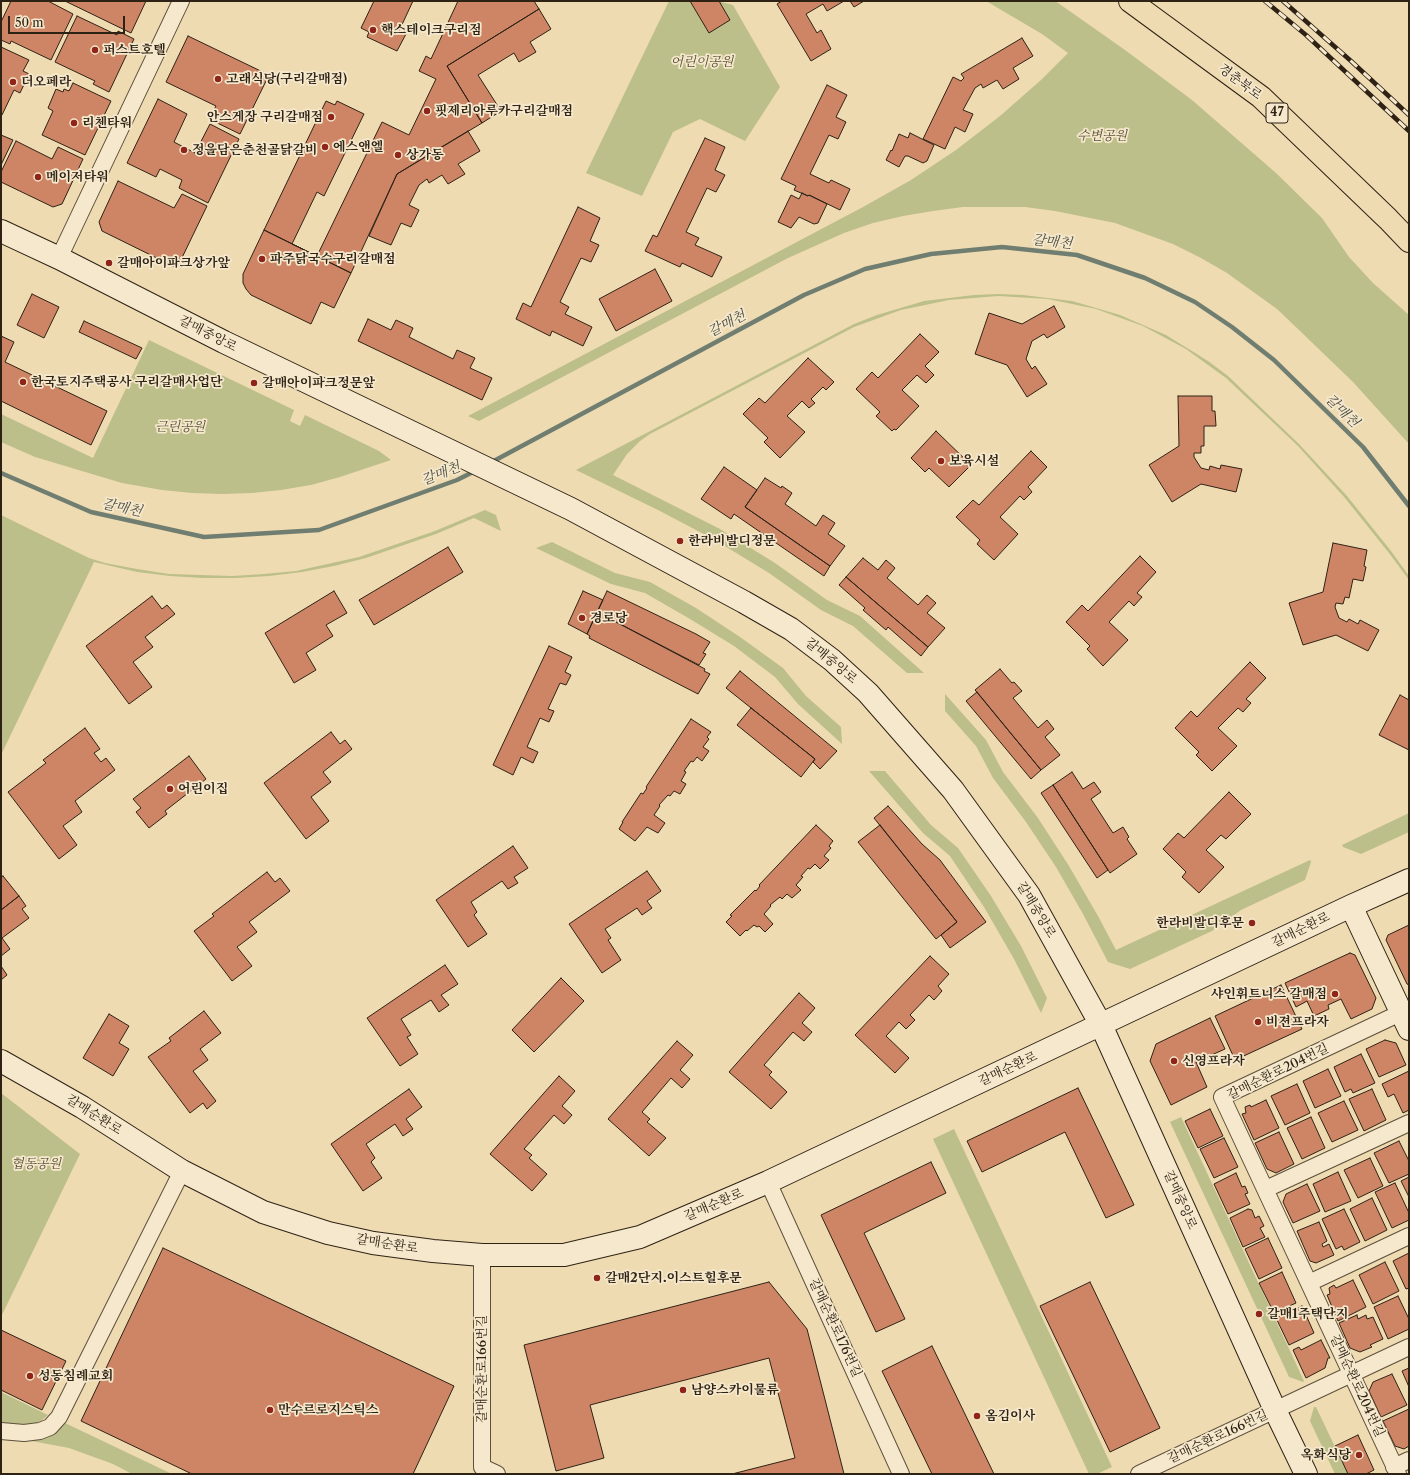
<!DOCTYPE html>
<html>
<head>
<meta charset="utf-8">
<style>
  body { margin:0 }
  #map { position:relative; width:1410px; height:1475px; overflow:hidden; background:#efdbb1; font-family:"Libre Caslon Text",serif }
  canvas { display:block }
  .frame { position:absolute; inset:0; border:2px solid #2e2215; pointer-events:none }
  .scale { position:absolute; left:8px; top:16px; width:117px; height:18px; box-sizing:border-box; border:2px solid #2e2215; border-top:0; padding-left:5px; font-size:12px; line-height:14px; white-space:nowrap; color:#2e2215; -webkit-text-stroke:3px #f5e8cc; paint-order:stroke }
</style>
</head>
<body>
<div id="map">
<canvas width="1410" height="1475"></canvas>
<div class="frame"></div>
<div class="scale">50 m</div>
</div>
<script>
const context = document.querySelector('canvas').getContext('2d');
context.lineJoin = 'round';
function paint(path, color) {
  context.fillStyle = color;
  context.fill(path, 'evenodd');
}
function poly(rows) {
  const path = new Path2D();
  for (const r of rows) {
    path.moveTo(r[0], r[1]);
    for (let i = 2; i < r.length; i += 2) path.lineTo(r[i], r[i + 1]);
  }
  return path;
}
function stroke(path, color, width, dash) {
  context.strokeStyle = color;
  context.lineWidth = width;
  context.lineCap = dash ? 'butt' : 'round';
  context.setLineDash(dash || []);
  context.stroke(path);
}
function drawText(font, color, halo, rows, align = 'center') {
  context.font = font + ' "Libre Caslon Text","Noto Serif KR",serif';
  context.lineWidth = 3.5;
  context.setLineDash([]);
  context.textBaseline = 'middle';
  context.strokeStyle = halo;
  context.fillStyle = color;
  for (const [text, x, y, turn = 0] of rows) {
    context.save();
    context.translate(x, y);
    context.rotate((+turn || 0) * Math.PI / 180);
    context.textAlign = isNaN(turn) ? turn : align;
    if (halo) context.strokeText(text, 0, 0);
    context.fillText(text, 0, 0);
    context.restore();
  }
}
paint(poly([
  [669,1,717,1,733,5,780,87,745,141,700,119,673,132,642,196,586,173],
  [986,1,1055,1,1061,5,1125,50,1192,100,1276,173,1322,218,1349,257,1373,283,1409,315,1409,444,1353,382,1299,330,1277,309,1227,273,1201,258,1173,244,1115,223,1055,211,1025,207,963,207,933,211,903,216,873,223,844,233,788,258,479,421,468,416,863,207,911,180,956,150,1000,116,1041,80,1068,53,1042,34],
  [998,294,1023,295,1072,301,1120,315,1166,335,1208,361,1228,376,1299,444,1347,496,1391,551,1409,576,1409,580,1389,553,1345,498,1298,446,1226,378,1186,349,1143,326,1096,309,1048,299,998,296,949,300,901,310,854,327,650,434,640,441,627,454,613,475,720,529,775,563,827,600,860,616,924,673,907,673,853,626,821,610,769,573,715,540,658,510,576,470,854,324,877,315,924,301,974,295],
  [149,340,294,410,290,421,300,426,305,415,379,451,391,460,340,477,311,485,281,490,252,493,222,494,192,493,162,490,122,483,35,457,1,442,1,414,93,458],
  [485,510,496,515,501,531,474,518,436,534,366,558,334,566,302,572,269,576,236,578,203,578,170,576,137,572,94,562,1,755,1,515,89,558,105,563,137,569,169,574,232,576,264,574,296,571,359,557,435,531],
  [552,542,615,573,650,582,696,608,740,637,783,668,806,696,841,727,842,744,798,704,775,677,734,646,690,619,645,593,611,584,536,548],
  [945,694,986,740,1003,772,1038,818,1069,866,1098,916,1116,950,1310,860,1311,862,1305,880,1241,910,1212,931,1130,969,1108,962,1083,914,1056,867,1026,822,993,778,976,746,945,711],
  [869,771,885,771,931,825,958,848,991,896,1021,946,1047,998,1041,1013,1014,959,984,907,950,856,923,833],
  [1409,813,1409,832,1361,854,1343,847,1342,845],
  [1,1093,80,1154,1,1317],
  [1181,1117,1304,1381,1303,1382,1289,1377,1170,1122],
  [954,1129,1112,1467,1097,1474,1089,1474,933,1139],
  [1,1392,48,1415,41,1421,32,1425,1,1423],
  [1314,1407,1316,1407,1348,1474,1335,1474,1310,1421],
  [65,1423,172,1474,132,1474,113,1464,69,1448,21,1439,37,1440,47,1438,57,1432]
]), '#bcbf89');
stroke(poly([
  [490,463,804,295,865,269,931,254,1002,247,1077,255,1145,278,1195,302,1232,327,1274,360,1363,447,1409,506],
  [1,473,91,512,204,537,319,530,457,480,475,471]
]), '#6f7e70', 4.5);
const building = poly([
  [11,1,48,1,73,14,51,60,11,41,10,44,1,40,1,22,11,1],
  [65,1,146,1,131,33,65,1],
  [374,1,413,1,399,31,406,34,397,51,367,37,369,32,361,28,374,1],
  [458,1,534,1,539,9,447,66,482,123,397,174,351,273,264,230,326,101,335,105,337,101,364,114,324,196,317,192,292,244,317,256,382,122,409,135,436,79,419,71,426,56,431,59,458,1],
  [690,1,719,1,730,20,709,33,690,1],
  [782,1,844,1,827,11,823,4,806,14,817,33,821,30,831,49,811,61,777,4,782,1],
  [850,1,864,1,854,7,850,1],
  [539,9,551,29,530,42,536,52,519,62,514,53,478,75,501,111,482,123,447,66,539,9],
  [77,16,117,35,118,31,134,39,109,92,93,84,95,81,55,62,77,16],
  [188,36,269,75,240,134,209,119,216,106,166,82,188,36],
  [1022,38,1033,56,1013,68,1019,79,1003,89,997,80,983,88,981,84,975,88,963,110,973,114,965,132,955,127,945,149,923,139,953,77,961,81,964,78,961,74,1022,38],
  [1,47,29,60,23,71,29,74,20,93,14,90,2,115,1,114,1,47],
  [73,83,111,101,85,155,42,135,53,111,48,108,56,89,63,92,64,89,69,91,73,83],
  [827,85,847,95,836,117,846,122,838,139,829,135,810,174,829,183,831,180,850,189,840,210,809,195,808,196,794,190,796,186,781,179,827,85],
  [158,99,187,114,174,142,195,153,210,124,239,139,208,203,179,188,182,180,160,169,156,177,127,163,158,99],
  [468,131,480,151,458,164,465,174,448,184,442,175,429,183,427,179,419,185,409,205,419,210,411,227,401,223,391,245,369,236,397,174,468,131],
  [910,133,934,145,927,161,923,163,908,156,905,156,899,167,886,160,891,150,892,151,899,134,908,138,910,133],
  [1,135,13,140,1,165,1,135],
  [705,138,725,147,715,170,725,175,716,192,707,188,686,232,699,238,695,245,722,257,712,277,682,263,680,267,645,251,653,235,657,237,705,138],
  [16,141,52,159,58,147,83,159,62,204,53,207,1,182,1,172,16,141],
  [118,181,174,208,182,194,207,206,177,268,102,231,99,222,118,181],
  [802,193,808,196,809,195,827,204,818,223,814,224,799,217,791,228,778,222,791,195,799,199,802,193],
  [578,207,600,218,590,241,599,245,591,262,581,258,560,302,569,307,565,314,592,327,583,346,552,331,550,336,516,319,523,303,531,307,578,207],
  [264,230,351,273,334,308,321,302,311,324,251,295,246,289,243,283,243,274,264,230],
  [655,269,672,301,616,331,599,299,655,269],
  [32,294,59,307,44,338,17,325,32,294],
  [1054,306,1065,327,1047,338,1044,334,1032,341,1026,359,1032,369,1035,366,1047,384,1027,397,1007,365,975,354,989,313,1022,324,1054,306],
  [368,319,391,330,396,320,413,328,409,337,453,359,457,350,475,358,470,368,492,378,482,400,358,341,368,319],
  [84,321,142,348,136,359,79,332,84,321],
  [920,334,939,352,925,366,934,375,926,383,917,375,902,390,919,406,896,430,894,429,892,431,876,416,880,412,856,389,872,372,878,378,920,334],
  [1,336,14,342,5,362,107,411,91,445,1,401,1,336],
  [808,358,834,382,826,390,823,387,811,399,815,403,809,408,802,401,787,416,805,432,780,458,764,442,768,438,743,414,759,398,765,403,808,358],
  [1178,396,1212,396,1212,411,1215,411,1216,426,1204,426,1204,446,1201,446,1201,453,1194,453,1194,457,1201,468,1209,470,1210,466,1220,469,1221,465,1242,469,1236,492,1201,484,1172,502,1149,465,1179,446,1178,396],
  [936,431,971,465,949,487,929,468,925,472,911,458,936,431],
  [1031,451,1047,467,1028,487,1032,492,1024,500,1020,496,1000,517,1018,534,994,560,977,544,980,540,956,517,973,500,979,505,1031,451],
  [724,467,757,490,745,507,830,566,824,576,734,514,731,519,701,499,724,467],
  [765,478,781,488,782,486,792,493,785,504,816,526,823,515,835,523,828,534,845,546,830,566,745,507,765,478],
  [1333,543,1367,550,1364,566,1366,567,1363,581,1353,579,1349,598,1345,597,1343,604,1336,603,1335,607,1339,618,1347,622,1349,619,1358,624,1360,620,1379,630,1368,651,1336,635,1303,645,1289,603,1323,592,1333,543],
  [448,547,463,572,374,625,359,600,448,547],
  [1140,556,1156,572,1137,593,1142,597,1134,606,1129,601,1109,622,1128,640,1103,666,1087,649,1090,646,1066,622,1082,605,1088,611,1140,556],
  [863,558,878,570,886,560,895,568,887,578,918,605,927,595,936,603,927,613,945,628,928,647,846,577,863,558],
  [846,577,928,647,921,656,888,627,886,630,863,610,865,608,839,585,846,577],
  [334,591,347,613,326,625,333,636,306,653,316,670,294,683,265,633,334,591],
  [583,591,603,600,587,634,568,624,583,591],
  [607,591,696,634,710,642,703,653,706,654,699,665,597,612,607,591],
  [152,596,162,609,167,605,175,614,145,637,153,647,133,662,152,687,129,704,86,646,152,596],
  [597,612,705,669,704,671,710,674,698,694,589,638,590,636,587,634,597,612],
  [549,646,572,657,565,672,571,675,566,685,560,683,548,709,554,711,549,722,540,718,527,747,538,752,533,763,521,757,513,775,493,765,549,646],
  [1250,662,1266,678,1246,699,1251,703,1243,712,1238,708,1218,728,1237,746,1212,771,1196,755,1199,752,1175,728,1191,711,1197,717,1250,662],
  [1000,669,1012,683,1014,682,1022,691,1013,698,1038,728,1047,720,1054,729,1045,737,1060,755,1041,770,975,690,1000,669],
  [740,671,837,751,820,769,813,762,815,759,726,688,740,671],
  [977,692,1041,770,1031,779,966,701,977,692],
  [1400,695,1409,700,1409,750,1379,735,1400,695],
  [751,708,815,759,801,777,737,725,751,708],
  [691,719,711,732,707,737,709,739,703,747,709,751,702,761,697,757,693,762,691,761,684,771,686,772,681,781,686,784,680,794,674,791,670,796,668,795,659,805,660,806,654,815,665,823,658,833,647,827,635,841,619,829,623,822,622,822,641,793,643,794,647,788,646,787,691,719],
  [85,728,100,749,94,753,101,762,106,758,115,770,75,801,82,812,63,826,77,845,59,859,8,792,46,763,43,760,85,728],
  [331,732,340,744,345,740,352,749,323,772,331,782,311,797,329,821,306,839,264,783,331,732],
  [189,756,206,779,165,811,167,814,149,828,136,812,141,808,133,799,189,756],
  [1072,772,1083,789,1094,782,1101,792,1091,799,1113,833,1123,827,1129,837,1127,839,1137,854,1110,873,1053,785,1072,772],
  [1053,785,1108,870,1097,878,1041,793,1053,785],
  [1229,792,1251,814,1226,839,1221,835,1206,850,1224,867,1199,893,1182,877,1186,872,1163,849,1178,833,1184,838,1229,792],
  [888,806,922,844,940,860,986,922,950,948,941,935,957,922,874,818,888,806],
  [816,825,833,841,829,846,831,848,824,856,829,860,820,869,815,864,810,869,808,868,801,876,803,877,796,885,801,890,792,898,787,894,782,899,780,897,770,905,771,906,764,914,773,924,765,932,759,926,757,927,754,925,747,931,746,930,740,936,726,922,732,916,730,915,755,890,756,891,760,886,759,885,816,825],
  [880,825,957,922,936,939,858,842,880,825],
  [513,846,528,868,514,877,518,883,508,889,502,881,471,902,477,912,474,915,487,934,468,947,436,900,513,846],
  [647,871,661,891,647,901,652,908,642,915,637,908,605,929,611,938,608,940,621,960,602,973,569,924,647,871],
  [267,872,275,882,280,878,290,891,249,922,257,932,237,947,252,966,232,981,194,931,214,916,212,914,267,872],
  [3,876,19,896,1,910,1,877,3,876],
  [19,896,26,906,22,909,29,918,2,938,10,949,1,956,1,910,19,896],
  [1409,925,1409,985,1407,984,1386,940,1388,935,1409,925],
  [1350,953,1355,955,1376,998,1372,1009,1351,1019,1341,999,1328,1005,1329,1009,1314,1016,1307,1001,1296,1007,1285,983,1350,953],
  [930,956,949,974,938,986,942,991,934,1000,929,995,910,1015,915,1020,906,1029,899,1022,886,1036,909,1058,895,1073,855,1035,930,956],
  [445,965,458,984,441,995,449,1005,439,1012,431,1000,401,1019,411,1035,407,1037,418,1054,400,1066,367,1018,445,965],
  [1,966,7,975,1,980,1,966],
  [561,978,584,1001,534,1052,512,1030,561,978],
  [1281,985,1302,1029,1235,1060,1215,1016,1281,985],
  [799,993,815,1008,802,1023,812,1032,804,1041,793,1032,764,1065,772,1072,769,1075,787,1092,771,1109,729,1072,799,993],
  [204,1011,221,1033,200,1049,208,1060,193,1071,216,1101,207,1109,203,1103,190,1113,148,1057,171,1041,169,1038,204,1011],
  [109,1014,129,1026,119,1043,129,1049,113,1076,83,1058,109,1014],
  [1210,1018,1225,1049,1196,1062,1207,1087,1171,1105,1150,1061,1156,1044,1210,1018],
  [1385,1040,1396,1043,1406,1065,1379,1077,1366,1049,1385,1040],
  [677,1041,693,1055,680,1070,690,1079,682,1088,671,1078,642,1112,650,1119,647,1122,666,1138,649,1156,608,1119,677,1041],
  [1361,1054,1375,1083,1353,1093,1351,1089,1345,1092,1334,1067,1361,1054],
  [1328,1069,1341,1096,1315,1108,1303,1081,1328,1069],
  [1409,1071,1409,1110,1403,1113,1394,1094,1388,1097,1382,1084,1409,1071],
  [559,1076,575,1091,562,1106,572,1115,564,1124,554,1115,524,1149,532,1155,529,1158,547,1174,532,1191,490,1154,559,1076],
  [1297,1084,1310,1113,1285,1125,1271,1096,1297,1084],
  [1078,1088,1134,1205,1106,1218,1065,1132,982,1172,967,1141,1078,1088],
  [409,1089,422,1107,406,1119,413,1129,403,1136,395,1124,366,1144,375,1158,371,1162,382,1178,363,1191,331,1144,409,1089],
  [1372,1089,1386,1120,1364,1131,1349,1099,1372,1089],
  [1266,1100,1279,1128,1254,1140,1242,1114,1246,1113,1245,1107,1250,1105,1251,1107,1266,1100],
  [1344,1101,1358,1130,1332,1142,1318,1113,1344,1101],
  [1210,1109,1223,1136,1198,1148,1185,1121,1210,1109],
  [1311,1117,1325,1148,1302,1159,1287,1128,1311,1117],
  [1279,1132,1294,1164,1276,1173,1267,1169,1255,1143,1279,1132],
  [1224,1138,1238,1167,1214,1178,1200,1149,1224,1138],
  [1399,1141,1409,1161,1409,1174,1389,1183,1374,1153,1399,1141],
  [1370,1158,1383,1186,1358,1198,1344,1170,1370,1158],
  [931,1162,946,1193,864,1233,905,1319,876,1332,821,1215,931,1162],
  [1338,1172,1351,1201,1325,1212,1313,1184,1338,1172],
  [1236,1173,1242,1187,1245,1186,1248,1193,1245,1194,1250,1204,1228,1214,1214,1184,1236,1173],
  [1409,1177,1409,1197,1401,1181,1409,1177],
  [1395,1183,1409,1213,1409,1220,1392,1228,1375,1192,1395,1183],
  [1307,1184,1320,1211,1293,1223,1283,1202,1286,1194,1307,1184],
  [1372,1198,1387,1230,1365,1241,1350,1209,1372,1198],
  [1248,1209,1252,1210,1255,1218,1259,1216,1264,1226,1260,1228,1265,1237,1243,1247,1230,1218,1248,1209],
  [1344,1209,1360,1242,1344,1250,1342,1246,1336,1249,1322,1219,1344,1209],
  [1319,1222,1327,1241,1322,1244,1323,1247,1329,1244,1334,1255,1316,1263,1310,1261,1297,1231,1319,1222],
  [1268,1238,1282,1268,1259,1279,1245,1249,1268,1238],
  [163,1248,454,1386,413,1474,192,1474,81,1421,163,1248],
  [1409,1253,1409,1288,1406,1289,1393,1261,1409,1253],
  [1385,1262,1399,1291,1373,1304,1359,1275,1385,1262],
  [1282,1272,1296,1303,1274,1313,1259,1283,1282,1272],
  [1353,1280,1366,1307,1338,1321,1327,1295,1330,1294,1329,1288,1334,1285,1336,1288,1353,1280],
  [769,1282,807,1329,844,1474,732,1474,795,1458,769,1358,590,1405,604,1458,556,1471,524,1345,769,1282],
  [1090,1282,1160,1428,1110,1452,1040,1306,1090,1282],
  [1398,1296,1409,1319,1409,1329,1388,1339,1374,1307,1398,1296],
  [1302,1306,1314,1333,1289,1345,1276,1318,1302,1306],
  [1357,1315,1358,1319,1366,1315,1367,1319,1373,1317,1383,1339,1370,1345,1372,1347,1360,1352,1350,1348,1339,1323,1357,1315],
  [1,1330,66,1361,42,1410,1,1390,1,1330],
  [1321,1340,1330,1358,1328,1358,1325,1368,1306,1378,1293,1350,1299,1347,1301,1350,1321,1340],
  [932,1346,994,1474,932,1474,882,1371,932,1346],
  [1409,1368,1409,1387,1402,1371,1409,1368],
  [1392,1374,1407,1405,1381,1417,1369,1391,1373,1382,1392,1374],
  [1409,1409,1409,1446,1404,1449,1395,1446,1383,1421,1409,1409],
  [1358,1435,1374,1470,1366,1474,1348,1474,1335,1446,1358,1435]
]);
paint(building, '#ce8566');
stroke(building, '#2e2215', 1);
const street = poly([
  [59,258,181,1],
  [768,1182,901,1474],
  [1266,1189,1409,1123],
  [482,1255,482,1467,497,1474],
  [1309,1283,1409,1236],
  [1,1431,24,1433,40,1431,50,1427,59,1417,182,1171],
  [1394,1467,1409,1460],
  [1139,1474,1409,1347],
  [1398,1474,1222,1097,1409,1009]
]);
const secondary = poly([
  [1,231,59,258,224,342,571,509,744,602,791,629,832,660,868,693,953,790,1029,895,1101,1025,1275,1410,1306,1474],
  [1351,906,1409,1029],
  [1,1061,82,1107,182,1171,263,1212,328,1233,373,1243,433,1251,482,1255,564,1255,640,1237,768,1182,1351,906,1409,880]
]);
const primary = poly([
  [1130,1,1261,97,1388,219,1409,241]
]);
stroke(street, '#5e503c', 18);
stroke(secondary, '#2e2215', 24);
stroke(primary, '#2e2215', 24);
stroke(street, '#f5e8cc', 16);
stroke(secondary, '#f5e8cc', 22);
stroke(primary, '#efdbb1', 22);
const rail = poly([
  [1265,1,1306,35,1409,131],
  [1283,1,1351,61,1409,115]
]);
stroke(rail, '#2e2215', 4.5);
stroke(rail, '#f5e8cc', 3, [9]);
for (const [x, y, r, color] of [
  [373,30,4,"#8f2418"],
  [95,50,4,"#8f2418"],
  [218,79,4,"#8f2418"],
  [13,82,4,"#8f2418"],
  [427,111,4,"#8f2418"],
  [331,117,4,"#8f2418"],
  [74,123,4,"#8f2418"],
  [325,147,4,"#8f2418"],
  [184,150,4,"#8f2418"],
  [398,155,4,"#8f2418"],
  [38,177,4,"#8f2418"],
  [262,259,4,"#8f2418"],
  [109,263,4,"#8f2418"],
  [23,382,4,"#8f2418"],
  [254,383,4,"#8f2418"],
  [941,461,4,"#8f2418"],
  [680,541,4,"#8f2418"],
  [582,618,4,"#8f2418"],
  [170,789,4,"#8f2418"],
  [1252,923,4,"#8f2418"],
  [1335,994,4,"#8f2418"],
  [1258,1022,4,"#8f2418"],
  [1174,1061,4,"#8f2418"],
  [597,1278,4,"#8f2418"],
  [1259,1314,4,"#8f2418"],
  [30,1376,4,"#8f2418"],
  [683,1390,4,"#8f2418"],
  [270,1410,4,"#8f2418"],
  [977,1416,4,"#8f2418"],
  [1359,1455,4,"#8f2418"]
]) {
  const dot = new Path2D();
  dot.arc(x, y, r, 0, 2 * Math.PI);
  context.fillStyle = color;
  context.fill(dot);
  stroke(dot, '#f5e8cc', 1.5);
}
for (const [x, y, w] of [
  [1277,113,22]
]) {
  const box = new Path2D();
  box.roundRect(x - w / 2, y - 10, w, 20, 3);
  context.fillStyle = '#f5e8cc';
  context.fill(box);
  stroke(box, '#2e2215', 1);
}
drawText('bold 12px', '#2e2215', null, [
  ["47",1277,113]
]);
drawText('bold 13px', '#2e2215', '#f5e8cc', [
  ["핵스테이크구리점",381,30],
  ["퍼스트호텔",103,50],
  ["고래식당(구리갈매점)",226,79],
  ["더오페라",21,82],
  ["핏제리아루카구리갈매점",435,111],
  ["안스게장 구리갈매점",323,117,"right"],
  ["리첸타워",82,123],
  ["에스앤엘",333,147],
  ["정을담은춘천골닭갈비",192,150],
  ["상가동",406,155],
  ["메이저타워",46,177],
  ["파주닭국수구리갈매점",270,259],
  ["갈매아이파크상가앞",117,263],
  ["한국토지주택공사 구리갈매사업단",31,382],
  ["갈매아이파크정문앞",262,383],
  ["보육시설",949,461],
  ["한라비발디정문",688,541],
  ["경로당",590,618],
  ["어린이집",178,789],
  ["한라비발디후문",1244,923,"right"],
  ["샤인휘트니스 갈매점",1327,994,"right"],
  ["비젼프라자",1266,1022],
  ["신영프라자",1182,1061],
  ["갈매2단지.이스트힐후문",605,1278],
  ["갈매1주택단지",1267,1314],
  ["성동침례교회",38,1376],
  ["남양스카이물류",691,1390],
  ["만수르로지스틱스",278,1410],
  ["옴김이사",985,1416],
  ["옥화식당",1351,1455,"right"]
], 'left');
drawText('italic 13px', '#595138', '#f5e8cc', [
  ["어린이공원",702,62],
  ["수변공원",1102,136],
  ["근린공원",180,427],
  ["협동공원",36,1164]
]);
drawText('13px', '#2e2215', '#f5e8cc', [
  ["경춘북로",1240,82,37],
  ["갈매중앙로",208,334,27],
  ["갈매중앙로",831,661,40],
  ["갈매중앙로",1036,910,59],
  ["갈매순환로",1301,930,-26],
  ["갈매순환로",1008,1069,-25],
  ["갈매순환로204번길",1278,1072,-26],
  ["갈매순환로",94,1115,32],
  ["갈매중앙로",1180,1200,66],
  ["갈매순환로",714,1205,-23],
  ["갈매순환로",387,1244,9],
  ["갈매순환로176번길",835,1328,65],
  ["갈매순환로166번길",482,1369,-90],
  ["갈매순환로204번길",1357,1386,65],
  ["갈매순환로166번길",1218,1437,-25]
]);
drawText('italic 14px', '#4e5043', '#f5e8cc', [
  ["갈매천",1052,242,6],
  ["갈매천",727,324,-28],
  ["갈매천",1342,411,44],
  ["갈매천",441,474,-22],
  ["갈매천",122,508,12]
]);
</script>
</body>
</html>
